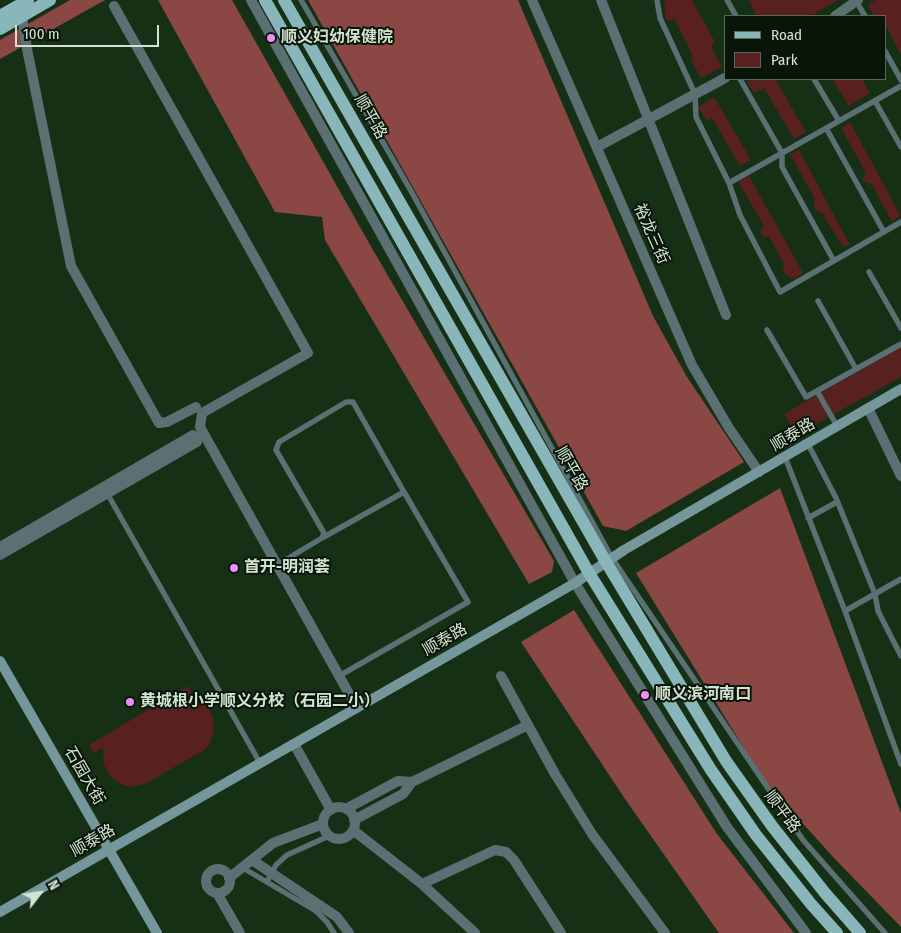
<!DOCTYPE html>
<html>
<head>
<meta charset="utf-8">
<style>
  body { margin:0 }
  #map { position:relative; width:901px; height:933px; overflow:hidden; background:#163016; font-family:"Fira Sans Condensed",sans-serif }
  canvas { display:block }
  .legend { position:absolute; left:724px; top:15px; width:162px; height:65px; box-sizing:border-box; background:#0a1509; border:1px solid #5a6759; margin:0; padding:6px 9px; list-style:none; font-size:15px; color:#d3e3d2 }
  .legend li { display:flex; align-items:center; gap:10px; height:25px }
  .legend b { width:25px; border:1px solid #5a6759 }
  .north { position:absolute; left:15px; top:868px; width:50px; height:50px; -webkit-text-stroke:4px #0a1509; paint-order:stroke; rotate:60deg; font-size:14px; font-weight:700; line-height:20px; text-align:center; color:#d3e3d2 }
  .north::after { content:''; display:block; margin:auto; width:18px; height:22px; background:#d3e3d2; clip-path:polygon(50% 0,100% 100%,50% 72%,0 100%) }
  .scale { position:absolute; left:15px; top:25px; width:144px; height:22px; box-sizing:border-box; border:2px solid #d3e3d2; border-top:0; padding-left:6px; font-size:15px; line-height:18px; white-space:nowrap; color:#d3e3d2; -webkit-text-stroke:4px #0a1509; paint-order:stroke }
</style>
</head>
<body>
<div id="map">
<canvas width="901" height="933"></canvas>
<ul class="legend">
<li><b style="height:6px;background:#89b6bb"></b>Road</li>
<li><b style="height:14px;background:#58201f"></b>Park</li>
</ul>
<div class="north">N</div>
<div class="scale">100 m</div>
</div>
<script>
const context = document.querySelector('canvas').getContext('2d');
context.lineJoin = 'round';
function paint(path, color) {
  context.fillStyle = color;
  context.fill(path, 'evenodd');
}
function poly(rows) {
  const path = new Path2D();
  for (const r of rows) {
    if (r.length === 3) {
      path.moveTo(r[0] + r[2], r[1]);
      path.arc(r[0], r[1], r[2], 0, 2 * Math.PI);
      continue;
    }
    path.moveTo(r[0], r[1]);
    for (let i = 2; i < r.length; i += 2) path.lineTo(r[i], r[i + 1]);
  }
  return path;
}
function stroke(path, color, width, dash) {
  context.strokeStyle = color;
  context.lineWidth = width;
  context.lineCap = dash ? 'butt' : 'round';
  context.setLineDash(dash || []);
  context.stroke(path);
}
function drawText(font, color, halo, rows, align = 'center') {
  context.font = font + ' "Fira Sans Condensed","Noto Sans SC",sans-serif';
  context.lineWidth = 4;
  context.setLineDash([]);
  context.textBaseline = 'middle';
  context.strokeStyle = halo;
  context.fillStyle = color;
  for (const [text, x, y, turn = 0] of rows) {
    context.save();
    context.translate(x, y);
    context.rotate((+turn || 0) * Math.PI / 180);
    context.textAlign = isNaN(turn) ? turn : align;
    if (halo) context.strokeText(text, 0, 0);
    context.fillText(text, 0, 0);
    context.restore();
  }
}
paint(poly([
  [666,0,692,0,715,42,711,47,722,67,701,78,690,58,693,56,674,18,669,21,666,18,664,2],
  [736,0,838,0,811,16,756,16,749,0],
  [875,0,901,0,901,54,885,25,885,16,874,16,868,6],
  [752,79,775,79,806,132,794,139,764,88,754,93,747,82],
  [832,79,862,79,870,93,849,106],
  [714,97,751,160,740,166,712,118,707,121,698,107],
  [850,122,900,215,892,222,872,184,862,181,866,173,841,128],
  [799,150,850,245,843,247,822,213,814,210,815,199,790,154],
  [749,176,803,273,795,279,787,276,782,269,785,265,769,237,764,237,761,234,761,230,764,226,738,181],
  [901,347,901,377,796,435,784,414],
  [188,686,193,695,190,697,202,702,208,707,212,716,214,730,209,745,204,750,145,784,130,787,121,784,112,778,104,765,103,748,94,753,89,745]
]), '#58201f');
paint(poly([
  [70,0,105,0,0,59,0,40],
  [158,0,232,0,373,250,554,561,552,572,529,584,325,240,322,217,275,212],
  [308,0,518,0,653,316,687,377,744,462,626,531,603,526],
  [780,488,901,813,901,927,833,857,763,779,636,573],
  [574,610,717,834,794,933,719,933,625,799,521,642]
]), '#8a4744');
stroke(poly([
  [301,0,411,191,612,558,803,840,885,933],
  [657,0,660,18,695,94,696,117,729,183,901,86],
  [727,0,736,16],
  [856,1,865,16],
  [885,51,901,80],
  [740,79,782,153,782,167,834,261],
  [814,79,839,121],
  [875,101,901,147],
  [826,128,884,232],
  [729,183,740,215,780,292,901,222],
  [869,272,901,328],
  [818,301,856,369],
  [767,330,806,397,817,391],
  [837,426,817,391,901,344],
  [808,444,836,498,875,594,878,611,901,656],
  [785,457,845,611,901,764],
  [107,493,260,763],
  [808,518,837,502],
  [277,565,322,538,324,533,276,450,279,442,346,402,353,402,404,492,322,538],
  [845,611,901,579],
  [339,676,468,602,404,492],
  [243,868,316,911,327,922,334,933],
  [267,882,276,865,287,855,329,836]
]), '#5a7072', 5.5);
stroke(poly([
  [251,0,575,583,727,827,806,933],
  [532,0,692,365,729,428,759,472],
  [601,0,726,315],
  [114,6,308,353,202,413,200,427,357,708],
  [22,16,27,49,71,266,159,423,167,422,196,407],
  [835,16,858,0],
  [597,147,725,78],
  [868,408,901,476],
  [0,547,193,435,197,442,0,555],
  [501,676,555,774,592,834,665,933],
  [294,744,331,810],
  [412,782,528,725],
  [339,823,16],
  [346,809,398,781,412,782,403,794,354,820],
  [353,830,422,884,475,933],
  [252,860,337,917,349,933],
  [218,881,12],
  [229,878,273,843,323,824],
  [422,884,495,850,506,852,514,860,561,933],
  [217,893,240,933]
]), '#5a7072', 10);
stroke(poly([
  [0,661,157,933],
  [0,912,575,583,624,550,901,389]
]), '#75979b', 10);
stroke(poly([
  [265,0,589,573,711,770,756,835,811,904,837,933],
  [284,0,606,562,726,761,772,826,825,893,860,933],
  [0,16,28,0],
  [0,29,50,0]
]), '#89b6bb', 12);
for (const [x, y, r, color] of [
  [271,38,5,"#ee8cf8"],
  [234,568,5,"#ee8cf8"],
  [645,695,5,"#ee8cf8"],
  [130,702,5,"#ee8cf8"]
]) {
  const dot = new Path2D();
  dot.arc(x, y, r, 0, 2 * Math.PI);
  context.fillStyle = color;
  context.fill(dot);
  stroke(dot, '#0a1509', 2);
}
drawText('bold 16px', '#d3e3d2', '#0a1509', [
  ["顺义妇幼保健院",281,38],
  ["首开-明润荟",244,568],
  ["顺义滨河南口",655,695],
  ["黄城根小学顺义分校（石园二小）",140,702]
], 'left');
drawText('16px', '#d3e3d2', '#0a1509', [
  ["顺平路",370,117,60],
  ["裕龙三街",651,234,66],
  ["顺泰路",793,435,-31],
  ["顺平路",571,469,60],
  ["顺泰路",445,640,-30],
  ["石园大街",84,776,60],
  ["顺平路",782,812,53],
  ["顺泰路",93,841,-30]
]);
</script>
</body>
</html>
